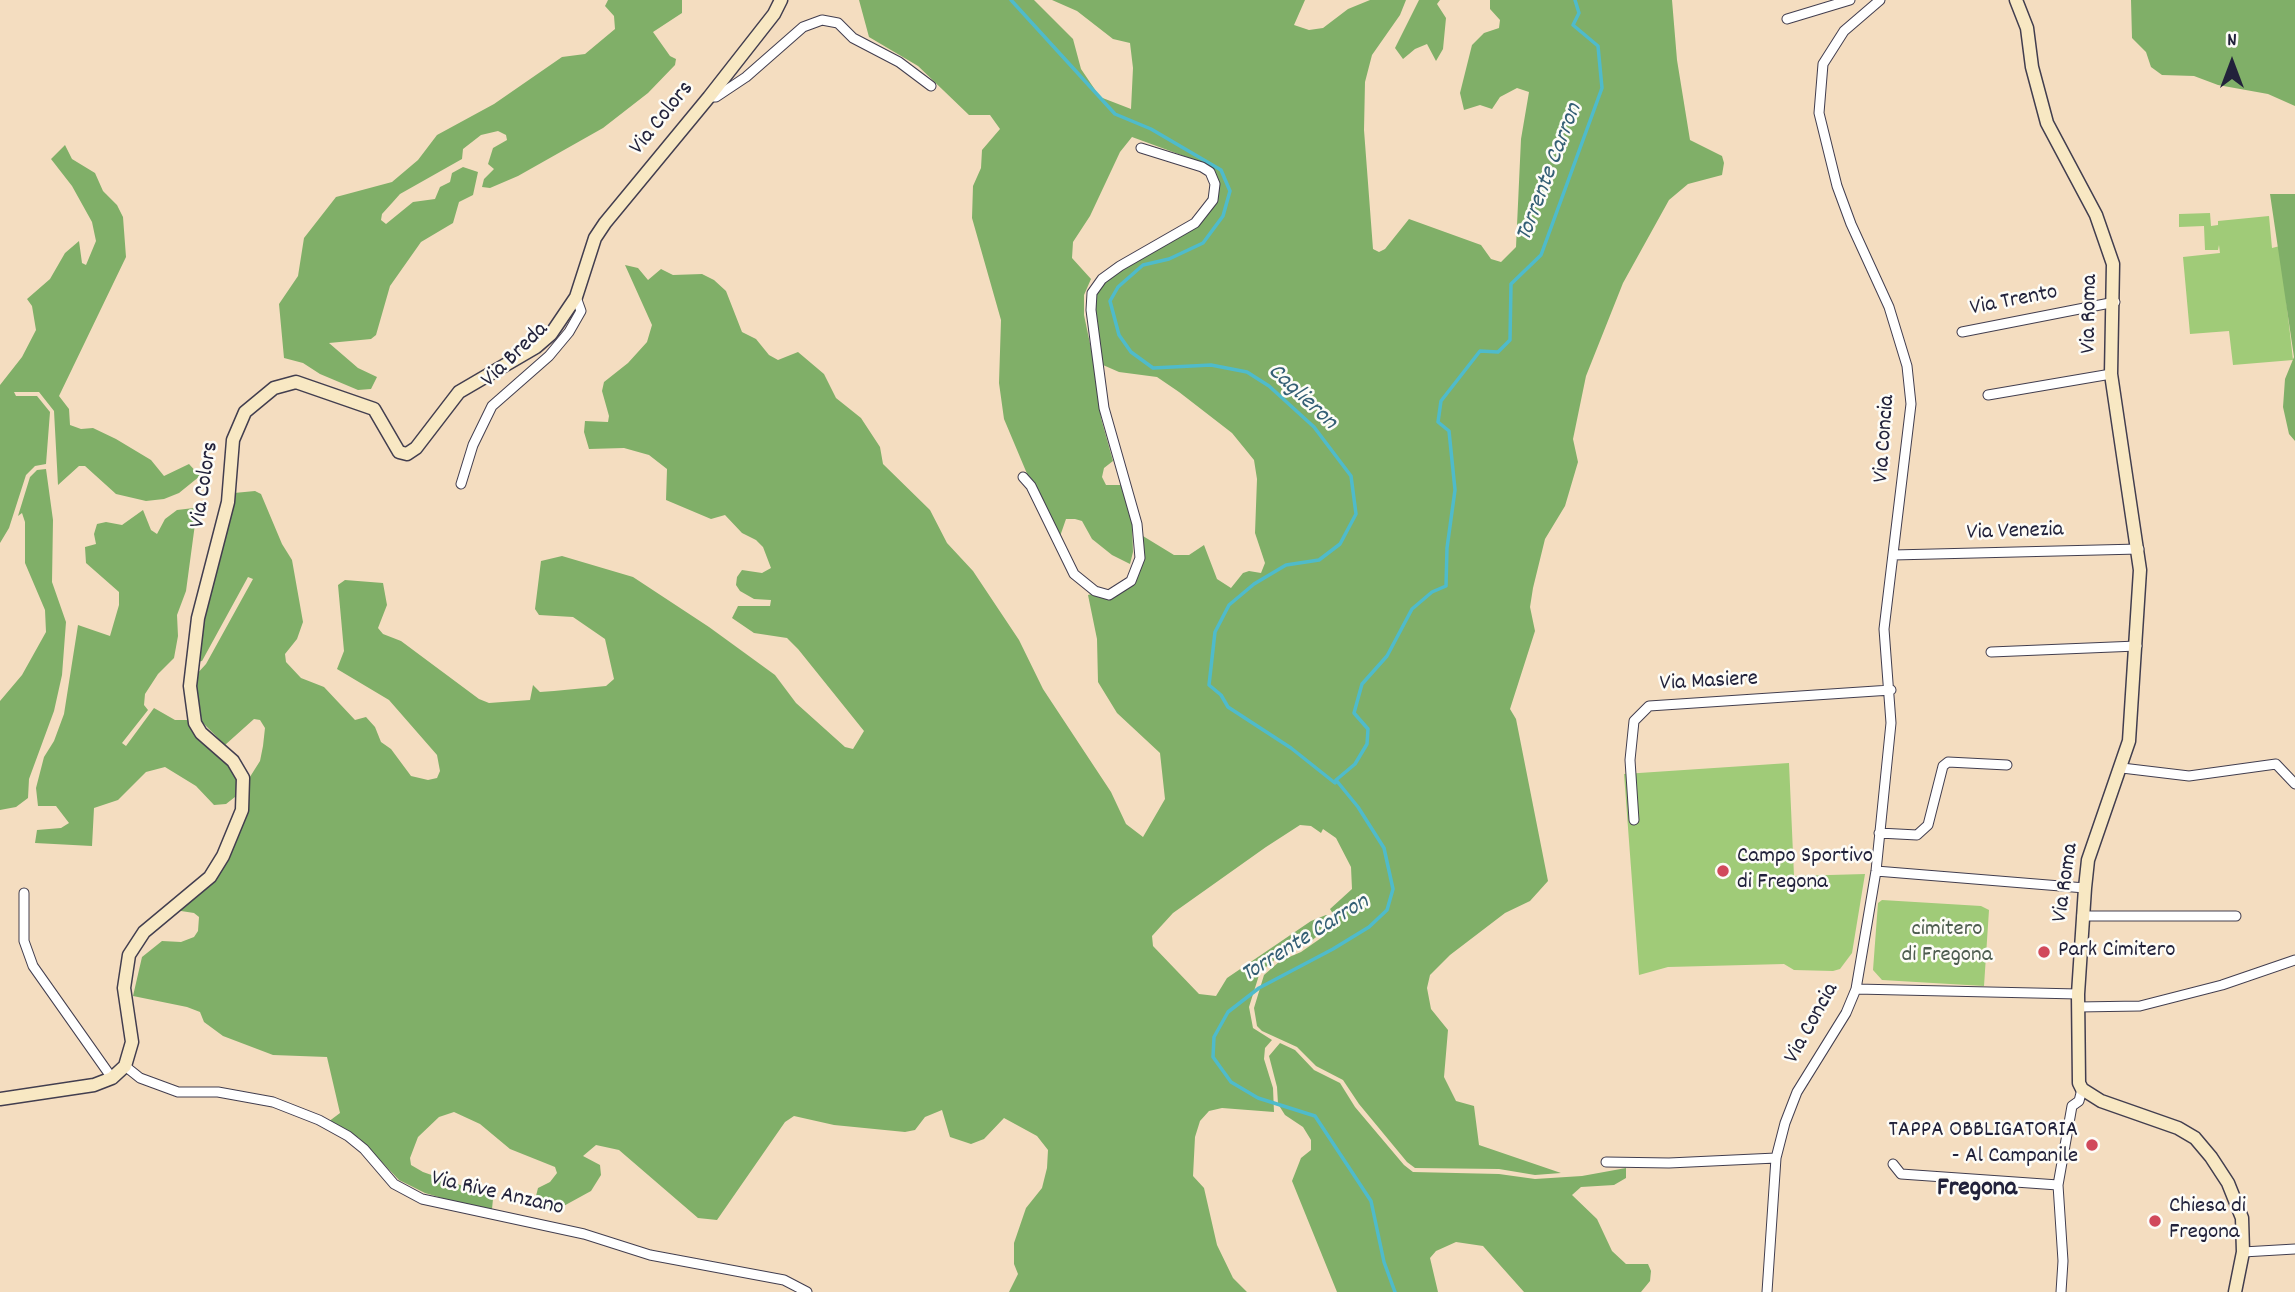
<!DOCTYPE html>
<html>
<head>
<meta charset="utf-8">
<style>
  body { margin:0 }
  #map { position:relative; width:2295px; height:1292px; overflow:hidden; background:#f4ddc0; font-family:Dekko,sans-serif }
  canvas { display:block }
  .north { position:absolute; left:2197px; top:28px; width:70px; height:70px; -webkit-text-stroke:5px #fdfcf7; paint-order:stroke; rotate:0deg; font-size:19px; font-weight:700; line-height:28px; text-align:center; color:#22223b }
  .north::after { content:''; display:block; margin:auto; width:24px; height:32px; background:#22223b; clip-path:polygon(50% 0,100% 100%,50% 72%,0 100%) }
</style>
</head>
<body>
<div id="map">
<canvas width="2295" height="1292"></canvas>
<div class="north">N</div>
</div>
<script>
const context = document.querySelector('canvas').getContext('2d');
context.lineJoin = 'round';
function paint(path, color) {
  context.fillStyle = color;
  context.fill(path, 'evenodd');
}
function poly(rows) {
  const path = new Path2D();
  for (const r of rows) {
    path.moveTo(r[0], r[1]);
    for (let i = 2; i < r.length; i += 2) path.lineTo(r[i], r[i + 1]);
  }
  return path;
}
function stroke(path, color, width, dash) {
  context.strokeStyle = color;
  context.lineWidth = width;
  context.lineCap = dash ? 'butt' : 'round';
  context.setLineDash(dash || []);
  context.stroke(path);
}
function drawText(font, color, halo, rows, align = 'center') {
  context.font = font + ' Dekko,sans-serif';
  context.lineWidth = 5;
  context.setLineDash([]);
  context.textBaseline = 'middle';
  context.strokeStyle = halo;
  context.fillStyle = color;
  for (const [text, x, y, turn = 0] of rows) {
    context.save();
    context.translate(x, y);
    context.rotate((+turn || 0) * Math.PI / 180);
    context.textAlign = isNaN(turn) ? turn : align;
    if (halo) context.strokeText(text, 0, 0);
    context.fillText(text, 0, 0);
    context.restore();
  }
}
paint(poly([
  [2210,213,2211,226,2218,225,2218,221,2269,216,2272,248,2280,246,2293,360,2233,365,2229,331,2190,334,2183,257,2220,253,2219,245,2218,250,2205,250,2204,226,2179,227,2179,214],
  [1789,763,1794,876,1865,874,1852,953,1840,969,1833,971,1794,970,1784,964,1668,967,1639,975,1624,774],
  [1882,900,1981,906,1989,910,1984,986,1882,980,1873,970,1878,903]
]), '#a0cb78');
paint(poly([
  [608,0,682,0,682,13,653,32,670,56,676,59,675,65,648,93,603,128,518,176,490,188,482,187,484,179,494,169,488,164,493,148,507,140,506,135,498,131,481,135,463,149,462,159,400,194,392,203,382,214,381,220,386,224,413,202,435,199,440,187,450,182,452,173,463,167,478,172,473,195,459,202,453,223,421,242,390,286,376,335,371,339,329,343,358,368,377,377,371,389,358,390,320,374,303,363,284,358,279,304,298,276,304,238,336,197,392,182,418,160,437,135,494,104,562,57,585,54,615,29,614,16,605,6],
  [859,0,1034,0,1073,39,1081,69,1100,97,1131,109,1133,68,1130,43,1113,39,1077,11,1052,0,1305,0,1294,25,1309,30,1323,28,1348,9,1370,0,1406,0,1400,15,1372,55,1365,82,1364,130,1373,249,1379,252,1385,249,1409,219,1481,245,1491,259,1501,262,1516,247,1521,139,1529,92,1517,88,1500,97,1492,109,1480,105,1464,110,1460,93,1472,45,1484,33,1499,28,1500,20,1490,9,1490,0,1672,0,1677,60,1690,140,1722,156,1724,163,1722,175,1688,184,1669,200,1623,283,1586,376,1573,439,1578,462,1565,506,1545,539,1533,588,1530,607,1535,631,1510,709,1516,719,1548,881,1530,901,1505,913,1450,955,1430,975,1427,988,1431,1009,1448,1030,1444,1077,1456,1101,1474,1106,1479,1145,1561,1173,1535,1175,1499,1169,1415,1168,1407,1162,1359,1104,1343,1080,1316,1066,1297,1047,1262,1031,1257,1026,1254,1008,1264,975,1280,961,1301,952,1324,936,1335,917,1330,909,1352,889,1351,867,1336,838,1323,829,1321,833,1311,826,1300,825,1266,847,1173,913,1152,936,1153,946,1199,994,1216,996,1227,978,1311,921,1326,915,1330,917,1321,933,1310,942,1278,957,1260,972,1249,1007,1253,1028,1272,1040,1265,1048,1264,1059,1273,1088,1274,1112,1222,1108,1209,1111,1200,1121,1195,1137,1193,1176,1204,1188,1217,1245,1233,1278,1247,1292,1009,1292,1018,1274,1014,1264,1014,1243,1026,1208,1042,1188,1047,1168,1048,1150,1037,1136,1004,1118,984,1139,971,1144,950,1137,942,1110,925,1117,915,1130,905,1132,834,1125,794,1116,785,1122,717,1220,698,1218,619,1150,596,1145,583,1156,600,1165,601,1175,591,1191,560,1208,543,1208,535,1200,538,1188,550,1182,557,1173,555,1167,510,1149,480,1124,454,1112,439,1117,418,1137,410,1158,411,1165,423,1172,480,1192,493,1199,492,1209,452,1201,425,1193,399,1180,359,1138,328,1122,340,1113,327,1057,273,1055,223,1036,204,1022,200,1012,187,1007,133,996,142,957,162,941,181,942,194,937,198,931,199,917,194,913,181,911,181,907,210,882,248,780,260,761,263,746,265,728,260,720,254,719,225,745,198,718,195,676,206,664,253,579,248,577,202,661,197,662,203,614,234,493,255,491,261,494,282,544,292,560,303,622,297,639,285,654,286,662,301,678,324,687,355,720,366,717,375,727,381,742,391,749,411,776,428,780,437,778,440,771,437,755,389,700,337,669,344,651,338,585,345,580,383,583,387,605,378,628,383,634,401,641,479,699,489,703,530,700,533,685,540,692,554,691,606,686,614,679,605,639,573,617,539,615,535,609,541,561,562,556,633,577,709,627,775,675,796,703,845,747,853,749,864,731,798,649,787,638,754,633,732,618,738,606,770,606,771,600,754,599,740,591,736,585,737,577,742,570,762,573,771,568,763,547,756,540,742,533,725,515,711,519,666,500,667,469,649,455,624,448,589,449,584,432,585,421,608,422,609,416,602,391,604,382,628,363,647,342,652,325,625,265,638,268,648,280,661,269,673,275,702,274,714,280,726,291,742,332,756,339,769,355,778,360,798,352,824,374,836,398,861,418,880,447,883,464,930,510,947,543,973,571,1019,640,1043,689,1111,792,1126,824,1143,837,1165,799,1160,753,1117,713,1098,682,1097,639,1088,595,1109,589,1128,579,1135,565,1138,533,1174,555,1189,555,1204,545,1217,579,1231,588,1243,573,1249,571,1261,573,1265,563,1255,533,1257,479,1254,460,1232,433,1179,392,1157,377,1119,372,1103,365,1091,288,1115,263,1171,236,1191,222,1205,205,1210,192,1210,169,1203,163,1132,137,1120,152,1090,216,1073,242,1072,258,1091,279,1084,295,1084,315,1097,377,1101,418,1113,461,1104,468,1102,477,1106,485,1121,485,1132,521,1133,552,1130,564,1112,555,1092,539,1082,521,1075,519,1066,519,1057,545,1004,419,999,383,1001,320,972,218,973,186,981,168,982,150,1000,129,990,115,969,115,918,66,869,37],
  [1419,0,1440,0,1437,4,1446,18,1443,49,1436,61,1427,44,1415,49,1403,59,1395,48],
  [2131,0,2295,0,2295,106,2268,94,2218,85,2194,76,2162,75,2151,67,2146,52,2132,38],
  [65,145,72,159,95,173,103,191,117,205,123,217,126,257,59,396,69,409,70,425,81,429,93,428,116,439,151,460,164,476,189,464,200,476,179,493,164,499,146,501,116,494,85,466,79,466,58,485,54,411,39,392,14,392,16,396,37,396,50,412,46,464,35,466,26,475,9,528,0,543,0,385,22,357,36,330,32,306,27,299,50,279,65,253,79,241,82,263,86,265,96,241,92,222,72,186,51,159],
  [2270,194,2295,194,2295,441,2289,434,2283,407,2285,379,2294,357],
  [46,469,53,520,52,582,66,622,62,675,54,711,29,779,28,798,16,807,0,810,0,701,22,675,46,632,45,610,25,563,25,522,22,513,18,516,30,477,37,470],
  [194,508,201,510,195,524,186,591,177,615,178,636,174,658,158,674,145,694,144,705,148,710,122,743,126,746,154,708,175,720,187,720,231,764,240,785,235,797,226,804,214,805,196,786,165,767,146,772,118,800,94,808,92,846,35,843,37,830,61,828,69,823,56,806,38,806,36,788,44,757,54,741,64,714,78,625,110,636,119,605,119,592,86,563,85,547,96,544,94,534,97,524,106,522,122,525,143,510,151,530,157,534,165,519,177,510],
  [1280,1043,1295,1050,1314,1070,1340,1083,1355,1107,1404,1165,1413,1172,1499,1174,1535,1179,1582,1176,1626,1168,1626,1178,1614,1185,1581,1187,1572,1195,1597,1219,1612,1251,1626,1264,1648,1264,1651,1271,1650,1281,1641,1292,1524,1292,1483,1246,1456,1242,1436,1251,1430,1258,1438,1292,1337,1292,1292,1181,1301,1158,1311,1150,1311,1140,1303,1127,1285,1115,1278,1104,1277,1087,1269,1056]
]), '#80af68');
stroke(poly([
  [1011,0,1115,114,1151,129,1221,170,1230,191,1223,216,1203,243,1169,259,1143,265,1118,287,1110,301,1119,335,1131,352,1153,368,1211,365,1247,372,1269,386,1314,427,1351,476,1356,514,1340,544,1319,560,1286,565,1254,584,1229,605,1215,632,1209,685,1221,695,1228,707,1291,748,1335,783],
  [1395,1292,1384,1262,1371,1201,1315,1116,1258,1098,1231,1082,1213,1057,1214,1037,1228,1012,1259,988,1333,949,1369,927,1387,910,1393,889,1384,848,1358,807,1336,780,1355,764,1367,744,1368,729,1354,713,1362,684,1387,656,1412,609,1432,592,1446,586,1447,548,1455,490,1449,431,1438,422,1441,401,1480,351,1498,352,1510,340,1511,284,1541,255,1602,88,1598,46,1573,25,1579,13,1575,0]
]), '#4fbbcb', 3.5);
const street = poly([
  [1787,19,1850,0],
  [709,97,716,97,746,77,803,27,822,20,838,23,853,38,899,62,931,86],
  [1962,332,2115,302],
  [1988,395,2111,374],
  [1023,477,1031,486,1074,574,1095,591,1109,595,1131,581,1140,558,1137,524,1104,408,1091,310,1092,293,1102,279,1120,266,1195,223,1213,200,1215,184,1210,172,1202,167,1141,148],
  [461,484,473,445,492,406,549,356,569,332,581,311,576,297],
  [1893,555,2139,549],
  [1991,652,2137,646],
  [2122,768,2189,776,2276,764,2295,784],
  [1634,820,1630,760,1634,721,1649,706,1891,690],
  [1879,833,1917,835,1928,825,1943,766,1948,762,2007,765],
  [1876,871,2085,888],
  [24,893,24,941,33,966,112,1078],
  [2082,916,2236,916],
  [1856,989,2078,994],
  [2078,1007,2140,1006,2222,985,2295,960],
  [125,1066,140,1078,178,1092,218,1092,273,1102,319,1120,348,1136,364,1149,394,1184,422,1199,584,1234,650,1255,784,1280,807,1292],
  [1606,1162,1669,1163,1776,1158],
  [1893,1164,1901,1174,2058,1185],
  [2243,1252,2295,1249],
  [1767,1292,1776,1158,1785,1123,1797,1092,1846,1013,1856,989,1876,871,1891,723,1884,629,1911,404,1907,366,1889,307,1851,224,1837,186,1819,113,1823,64,1844,31,1880,0],
  [2061,1292,2063,1261,2058,1185,2072,1106,2079,1101,2082,1089]
]);
const secondary = poly([
  [2016,0,2027,28,2032,67,2047,123,2096,215,2113,264,2111,374,2140,570,2129,741,2088,860,2085,888,2078,994,2079,1083,2082,1089,2101,1101,2178,1128,2195,1138,2211,1157,2228,1183,2242,1218,2243,1252,2235,1292],
  [0,1099,94,1085,112,1078,125,1066,132,1042,124,988,129,955,144,932,210,877,223,856,242,810,243,778,233,761,201,733,195,723,190,686,198,618,228,502,233,440,245,412,274,388,296,382,374,409,399,452,407,454,416,448,459,392,536,347,551,334,576,297,595,238,605,223,709,97,774,14,781,0]
]);
stroke(street, '#423e4f', 11);
stroke(secondary, '#423e4f', 15);
stroke(street, '#fff', 9);
stroke(secondary, '#f8e8c3', 12);
for (const [x, y, r, color] of [
  [1723,871,7,"#d1495b"],
  [2044,952,7,"#d1495b"],
  [2092,1145,7,"#d1495b"],
  [2155,1221,7,"#d1495b"]
]) {
  const dot = new Path2D();
  dot.arc(x, y, r, 0, 2 * Math.PI);
  context.fillStyle = color;
  context.fill(dot);
  stroke(dot, '#fdfcf7', 2.5);
}
drawText('23px', '#22223b', '#fdfcf7', [
  ["Via Colors",663,119,-51],
  ["Via Trento",2014,302,-11],
  ["Via Roma",2091,314,-89],
  ["Via Breda",516,356,-44],
  ["Via Concia",1886,439,-86],
  ["Via Colors",206,485,-81],
  ["Via Venezia",2015,533,-2],
  ["Via Masiere",1709,683,-3],
  ["Via Roma",2067,883,-82],
  ["Via Concia",1813,1024,-61],
  ["Via Rive Anzano",497,1195,13]
]);
drawText('23px', '#22223b', '#fdfcf7', [
  ["Campo Sportivo",1737,858],
  ["di Fregona",1737,884],
  ["Park Cimitero",2058,952],
  ["TAPPA OBBLIGATORIA",2078,1132,"right"],
  ["- Al Campanile",2078,1158,"right"],
  ["Chiesa di",2169,1208],
  ["Fregona",2169,1234]
], 'left');
drawText('23px', '#4e5d50', '#fdfcf7', [
  ["cimitero",1947,931],
  ["di Fregona",1947,957]
]);
drawText('italic 24px', '#345f75', '#fdfcf7', [
  ["Torrente Carron",1551,173,-69],
  ["Caglieron",1301,398,43],
  ["Torrente Carron",1306,940,-32]
]);
drawText('bold 26px', '#22223b', '#fdfcf7', [
  ["Fregona",1977,1190]
]);
</script>
</body>
</html>
